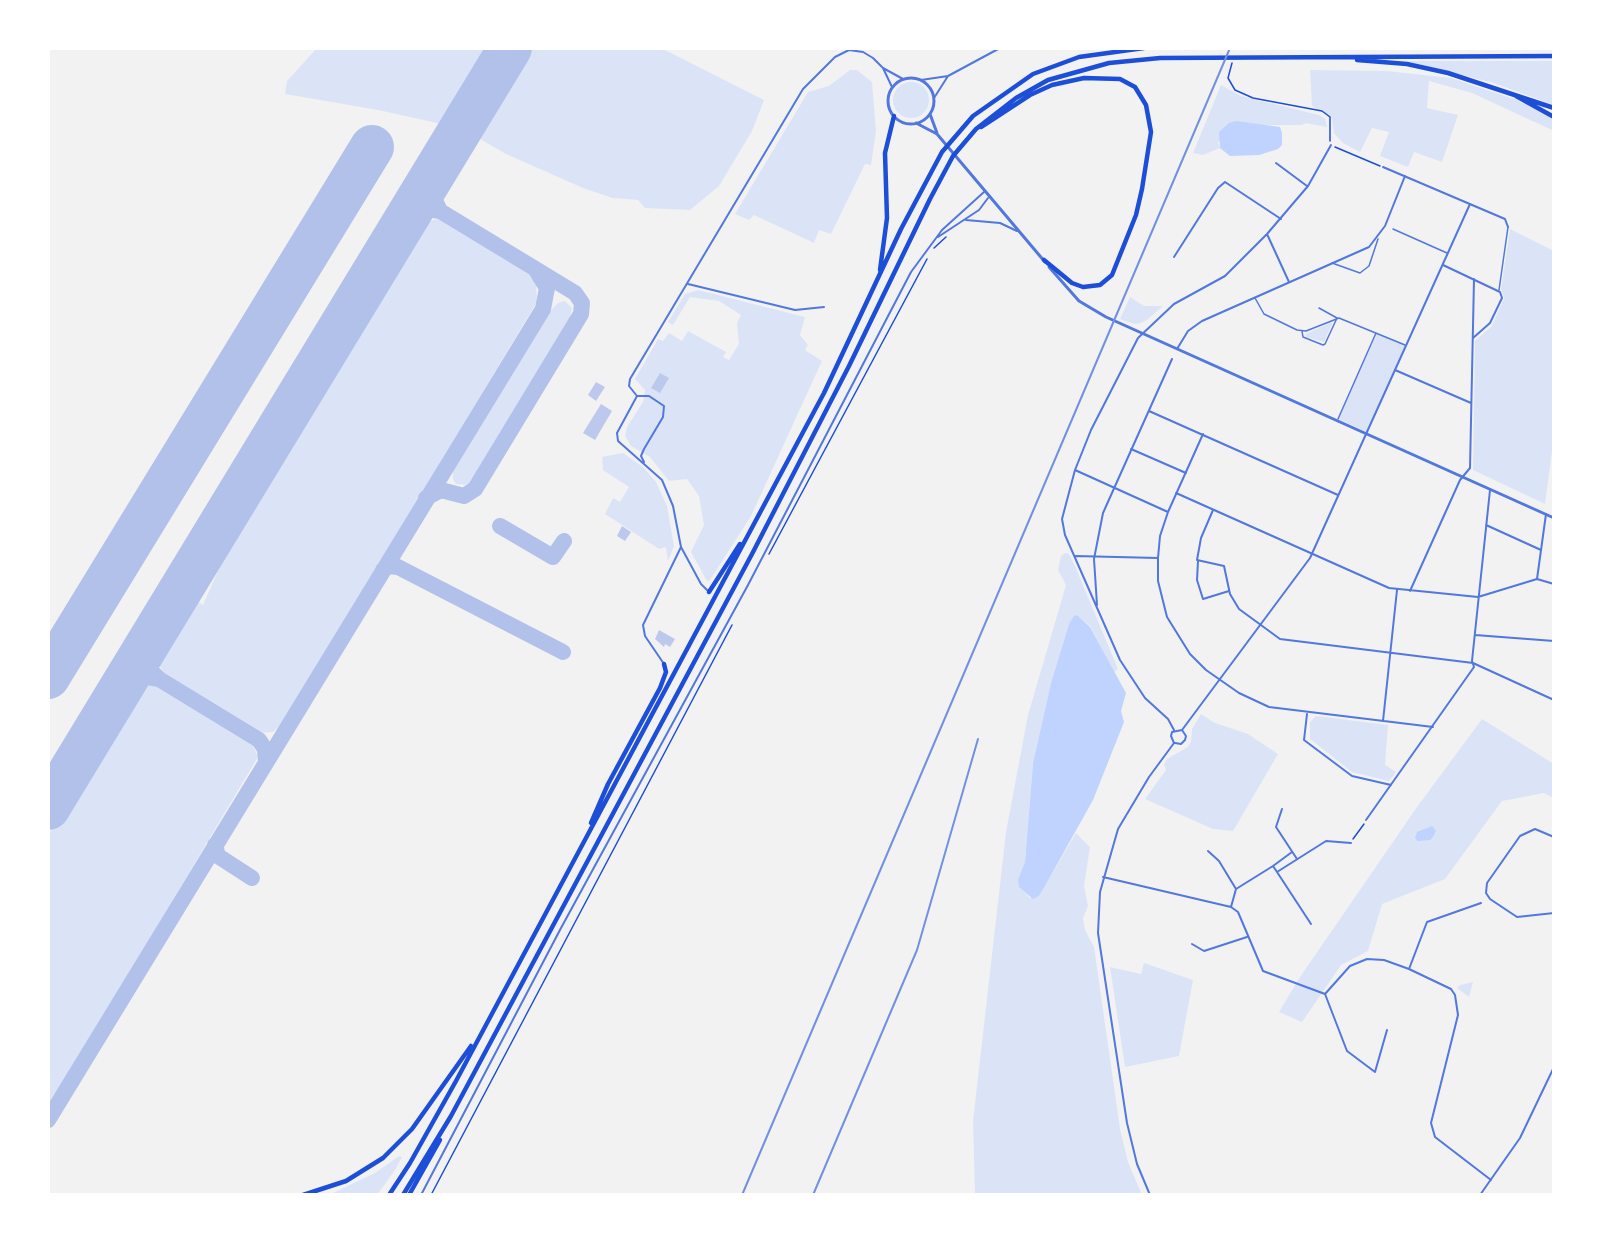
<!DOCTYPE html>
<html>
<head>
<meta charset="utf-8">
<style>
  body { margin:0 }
  #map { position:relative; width:1602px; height:1243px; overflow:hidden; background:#f2f2f2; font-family:"Fira Sans Condensed",sans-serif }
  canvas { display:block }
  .frame { position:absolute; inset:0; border:50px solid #fff; pointer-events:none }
</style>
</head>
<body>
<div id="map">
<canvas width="1602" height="1243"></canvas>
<div class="frame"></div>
</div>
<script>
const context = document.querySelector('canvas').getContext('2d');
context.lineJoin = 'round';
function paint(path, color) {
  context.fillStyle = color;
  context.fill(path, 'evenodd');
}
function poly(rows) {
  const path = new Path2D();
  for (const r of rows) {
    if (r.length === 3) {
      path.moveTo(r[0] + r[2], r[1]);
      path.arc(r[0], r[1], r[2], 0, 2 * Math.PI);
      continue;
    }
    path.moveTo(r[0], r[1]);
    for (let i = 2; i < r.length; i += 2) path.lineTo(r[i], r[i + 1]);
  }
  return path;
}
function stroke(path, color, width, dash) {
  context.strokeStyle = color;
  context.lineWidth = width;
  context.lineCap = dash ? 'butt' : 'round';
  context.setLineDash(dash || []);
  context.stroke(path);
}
paint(poly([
  [317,48,493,48,446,125,378,110,285,94,287,81],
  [527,48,661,48,764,100,752,131,719,186,690,210,645,208,638,200,612,198,583,188,506,154,473,135],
  [1407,61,1554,61,1554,105,1494,83],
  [850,70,857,70,872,82,876,131,871,165,865,164,831,234,819,230,814,243,754,215,749,220,735,214,808,92,829,86],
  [1310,70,1387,71,1451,78,1517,100,1543,113,1554,120,1554,131,1472,93,1429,81,1427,108,1458,115,1442,162,1414,152,1408,167,1380,156,1389,132,1372,128,1360,152,1343,143,1334,133,1332,118,1312,106],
  [911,100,18],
  [1221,85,1241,96,1319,115,1325,119,1327,127,1306,123,1302,125,1251,125,1218,142,1220,148,1203,155,1193,153],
  [438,219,530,275,536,283,537,302,282,724,273,732,258,733,167,677,158,664,160,652,192,598,203,605,224,557,222,548,422,222],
  [1510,229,1554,251,1554,436,1545,504,1473,470,1475,341,1492,326,1504,298,1501,289],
  [698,290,805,317,800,335,808,345,805,350,822,361,751,516,710,580,707,581,691,552,704,525,699,496,687,479,669,481,650,457,631,446,625,436,627,427,643,402,645,390,635,379,658,339,663,341,669,333,682,341,688,331,726,352,723,357,729,360,739,344,737,323,741,315,719,301,690,297,673,325,668,322,685,294],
  [1130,297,1144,306,1163,306,1147,320,1138,324,1131,323,1120,319],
  [565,301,572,308,569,322,474,477,469,485,456,484,453,479,453,471,551,310,558,303],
  [1331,322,1332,324,1324,342,1306,337,1306,334],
  [1377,333,1406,345,1367,432,1338,419],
  [623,453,643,467,656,482,667,506,674,546,668,561,666,547,659,549,605,514,613,498,620,502,629,487,603,470,602,457],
  [1065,553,1069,554,1075,566,1118,669,1114,672,1090,626,1077,615,1069,624,1051,683,1033,763,1025,862,1019,886,1030,898,1039,896,1076,833,1090,847,1084,886,1088,906,1083,918,1085,930,1094,947,1120,1129,1128,1162,1142,1195,975,1195,973,1121,1006,832,1028,715,1066,585,1058,570,1061,556],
  [149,685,159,686,251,741,258,757,48,1109,48,836,135,691],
  [1201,714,1215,723,1248,734,1278,754,1233,831,1213,829,1145,799,1166,770,1164,764,1167,759,1188,747,1191,741,1192,729],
  [1316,716,1388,725,1385,765,1396,772,1389,781,1352,772,1310,739,1310,722],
  [1482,719,1554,764,1554,798,1544,793,1502,801,1445,879,1382,904,1368,951,1341,965,1302,1022,1279,1012,1300,977,1417,807],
  [1144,963,1193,980,1179,1056,1125,1067,1110,967,1141,974],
  [1473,982,1469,997,1457,988,1460,985],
  [399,1156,402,1157,395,1170,377,1195,329,1195,375,1173]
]), '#dbe4f7');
paint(poly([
  [1236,121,1280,127,1282,133,1282,145,1278,149,1259,155,1230,156,1220,148,1219,132,1229,123],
  [1077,615,1090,627,1126,693,1121,711,1124,722,1093,800,1045,886,1039,896,1033,899,1019,887,1018,880,1025,862,1033,763,1051,683,1069,624,1074,616],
  [1432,826,1436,831,1433,837,1430,840,1418,841,1415,838,1417,832]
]), '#bfd3fe');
stroke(poly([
  [434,173,430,190,440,211],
  [404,223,417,212,427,209,440,211,575,293,582,303,581,314,475,489,464,496,441,490,426,498],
  [500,526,553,557,564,541],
  [383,570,389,566,398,567,563,652],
  [151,639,147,660,151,671,159,679],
  [122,686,142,676,159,679,259,740,265,749,266,762],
  [215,845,218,856,252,878],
  [48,1120,543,309,547,288,536,270]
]), '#b2c1ea', 16);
stroke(poly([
  [48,677,372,147],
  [48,808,510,48]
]), '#b2c1ea', 44);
paint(poly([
  [660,373,669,378,660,393,651,388],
  [596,382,605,387,596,401,588,395],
  [601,404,612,411,595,440,583,433],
  [622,526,631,532,625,541,617,536],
  [659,630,675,639,670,647,665,644,664,647,655,639]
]), '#bdc9ec');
stroke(poly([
  [1232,63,1228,78,1235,90,1253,98,1322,111,1330,117,1330,141],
  [1335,147,1380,166],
  [934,248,946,237],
  [769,554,927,259],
  [1353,839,1364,824],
  [431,1195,732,625]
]), '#1d4ed8', 1.5);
stroke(poly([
  [1393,229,1447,253],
  [1332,263,1360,273,1369,266,1378,239],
  [1499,290,1508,227],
  [1255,298,1264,314,1297,330,1306,331,1339,318,1405,345],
  [1302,331,1303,337,1323,345,1325,344,1337,318,1319,308],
  [1338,419,1376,333]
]), '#5277de', 1.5);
stroke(poly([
  [883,68,903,79],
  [921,80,948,76,1000,48],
  [934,98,948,76],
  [1276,163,1307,186],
  [1383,167,1505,219,1508,227],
  [966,220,1000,223,1017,231],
  [1267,234,1289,282],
  [938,237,979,210,988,198],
  [1174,257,1218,188,1225,182,1281,219],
  [1443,265,1500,292,1502,298,1490,323,1473,338],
  [688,284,795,310,824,307],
  [1177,349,1188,331,1202,321,1369,247,1385,226,1405,176],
  [1395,370,1471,403],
  [637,396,629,386,630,379,803,89,835,57,849,50,863,52,873,58,883,68,892,87],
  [637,396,617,433,618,441,662,480,673,506,681,547,643,625,645,636,664,664],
  [637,396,649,396,664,406,663,417,644,449,641,456,644,462],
  [1149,411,1338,495],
  [1203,434,1168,512,1160,536,1158,558,1158,581,1167,617,1190,654,1206,670,1239,693,1269,707,1433,727],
  [1131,449,1186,473],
  [1075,470,1168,512],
  [1176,493,1389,588,1478,597,1537,579,1554,584],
  [1213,510,1201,538,1197,560,1224,566,1230,594,1239,609,1280,639,1473,663,1554,700],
  [1486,525,1541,550],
  [681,547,701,584,709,592],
  [1075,556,1158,558],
  [1198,561,1197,580,1203,599,1229,591],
  [1537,579,1546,514],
  [1410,591,1460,480,1470,468,1474,279],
  [1097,605,1094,559,1103,513,1172,359],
  [1475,635,1554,641],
  [1307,714,1304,740,1352,776,1391,785],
  [1383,721,1397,590],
  [1174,730,1168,719,1145,698,1120,660,1065,535,1062,519,1075,470,1091,430,1138,338,1174,304,1225,276,1267,234,1308,186,1331,145],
  [1174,743,1171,736,1172,732,1182,730,1310,558,1470,204],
  [1175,743,1181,744,1185,740,1186,736,1182,730],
  [1282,809,1276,827,1297,859],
  [1366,820,1474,667,1472,661,1490,490],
  [1554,837,1535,829,1520,836,1487,883,1486,893,1490,899,1517,917,1554,913],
  [1208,851,1219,861,1236,889],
  [1273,866,1292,852],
  [1277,872,1311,924],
  [1103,877,1231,907,1238,912,1263,971,1325,994],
  [1231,907,1236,889,1273,866,1277,872,1326,841,1351,843],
  [1192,944,1204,951,1247,937],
  [1409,969,1427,922,1481,903],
  [1387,1030,1375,1072,1347,1051,1325,994,1350,966,1367,959,1384,960,1409,969,1451,989,1455,995,1458,1015,1431,1123,1435,1137,1491,1180],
  [421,1195,561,928,748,585,911,272,942,230,984,192],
  [1150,1195,1137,1164,1127,1123,1098,933,1100,892,1118,829,1149,777,1174,743],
  [1480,1195,1520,1138,1554,1067]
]), '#5277de', 2);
stroke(poly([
  [911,101,23],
  [930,114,937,133],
  [916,123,937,134,1045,262],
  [1049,267,1079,301,1106,317,1554,518]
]), '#5277de', 3);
stroke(poly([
  [1357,60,1407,64,1448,73,1554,108],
  [1516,96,1554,117],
  [981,127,1030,95,1052,85,1084,78,1120,79,1135,87,1146,105,1151,132,1142,189,1136,215,1112,275,1100,285,1083,287,1072,283,1044,260],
  [880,270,887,218,885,153,894,116],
  [709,592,740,544],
  [591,823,608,784,660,688,666,672,664,664],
  [303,1195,346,1181,383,1158,412,1129,471,1046],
  [389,1195,410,1163,456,1081,824,393,901,229,942,152,973,116,1033,74,1079,57,1144,48],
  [403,1195,451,1116,752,554,849,366,930,199,953,156,976,129,1016,98,1048,80,1109,63,1160,58,1554,56],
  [409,1195,440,1140]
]), '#1d4ed8', 4.5);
stroke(poly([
  [742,1195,1230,48],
  [813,1195,917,950,978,739]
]), '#7290e2', 2);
</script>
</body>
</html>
